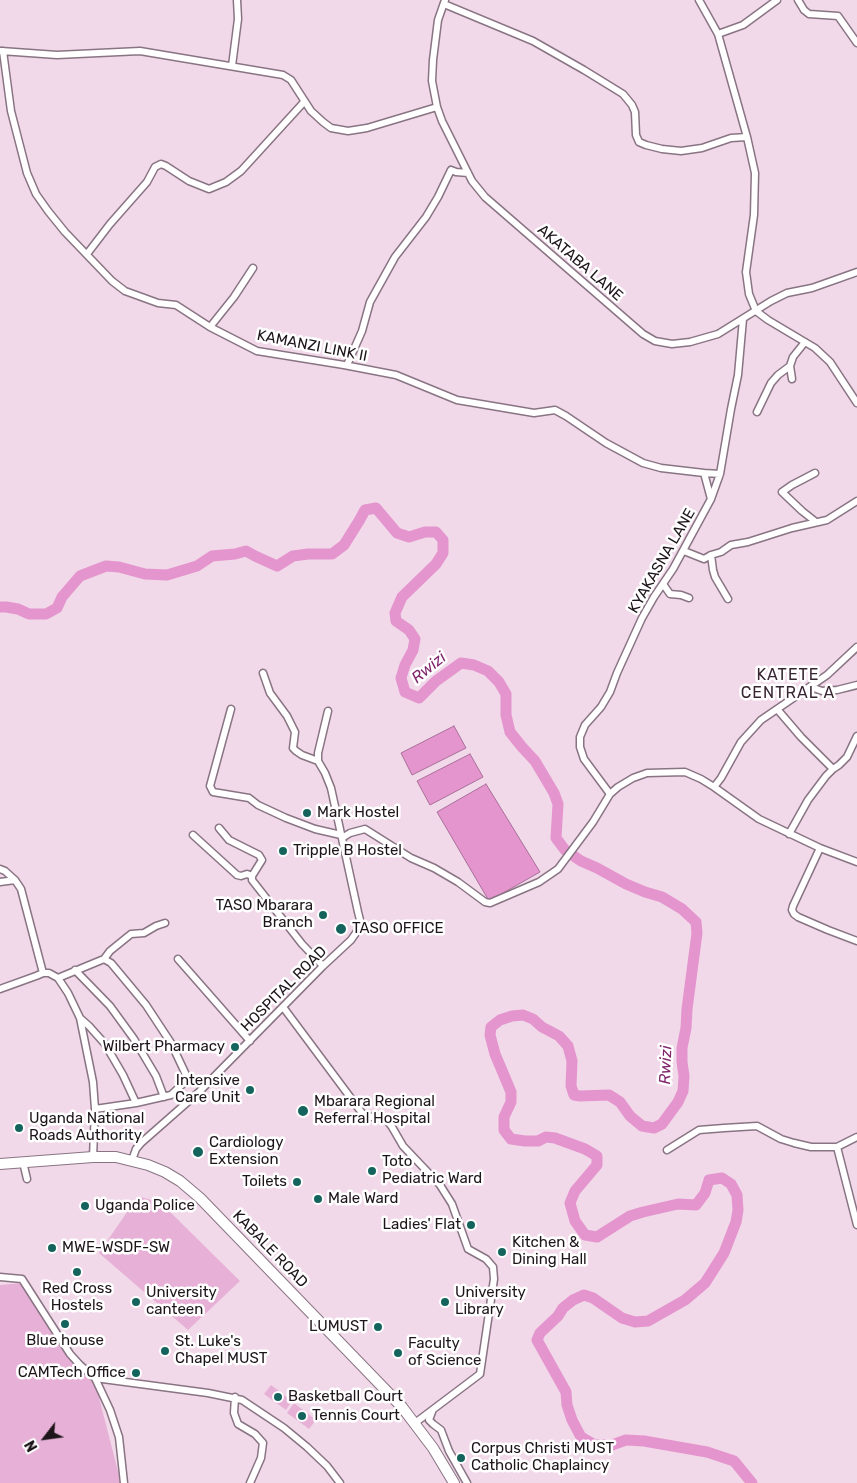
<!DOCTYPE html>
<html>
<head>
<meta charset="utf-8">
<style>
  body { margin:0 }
  #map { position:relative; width:857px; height:1483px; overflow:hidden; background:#f1d9e9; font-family:Rubik,sans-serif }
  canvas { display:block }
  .north { position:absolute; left:20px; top:1413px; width:50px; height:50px; -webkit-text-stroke:4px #fff; paint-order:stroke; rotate:240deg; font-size:14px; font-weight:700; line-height:20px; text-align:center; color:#1d151a }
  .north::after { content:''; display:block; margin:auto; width:18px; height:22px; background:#1d151a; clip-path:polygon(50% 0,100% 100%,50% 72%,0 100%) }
</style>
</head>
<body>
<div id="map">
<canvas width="857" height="1483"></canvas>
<div class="north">N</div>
</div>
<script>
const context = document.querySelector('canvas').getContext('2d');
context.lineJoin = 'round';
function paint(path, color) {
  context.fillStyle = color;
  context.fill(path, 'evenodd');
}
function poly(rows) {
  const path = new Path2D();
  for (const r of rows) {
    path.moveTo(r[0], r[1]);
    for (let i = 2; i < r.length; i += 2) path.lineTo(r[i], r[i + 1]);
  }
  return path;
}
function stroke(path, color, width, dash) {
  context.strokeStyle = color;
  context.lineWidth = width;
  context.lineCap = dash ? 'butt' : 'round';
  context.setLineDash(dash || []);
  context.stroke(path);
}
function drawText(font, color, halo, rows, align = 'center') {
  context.font = font + ' Rubik,sans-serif';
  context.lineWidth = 5;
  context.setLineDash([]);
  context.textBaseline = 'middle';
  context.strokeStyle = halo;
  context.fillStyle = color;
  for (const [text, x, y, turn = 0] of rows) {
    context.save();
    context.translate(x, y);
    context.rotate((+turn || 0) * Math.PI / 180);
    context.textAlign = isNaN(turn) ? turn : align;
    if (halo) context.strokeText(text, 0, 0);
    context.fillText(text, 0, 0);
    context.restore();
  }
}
paint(poly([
  [138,1196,161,1203,240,1281,188,1330,99,1253],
  [22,1283,95,1382,121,1483,0,1483,0,1285],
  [271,1385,292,1401,286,1410,264,1394],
  [294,1403,316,1420,309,1429,287,1413]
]), '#e7b1d7');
const water = poly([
  [454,726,466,748,412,775,401,753,454,726],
  [470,754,483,777,430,805,417,781,470,754],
  [486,784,540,872,489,901,437,812,486,784]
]);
paint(water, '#e495ce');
stroke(water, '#a86f98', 1);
stroke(poly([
  [0,607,6,607,18,609,29,614,46,614,57,608,62,597,80,576,106,566,119,567,145,574,167,575,197,566,212,556,235,554,246,551,255,556,277,566,293,556,308,554,332,554,344,545,359,521,365,510,376,508,397,533,409,537,425,532,436,532,443,540,443,553,436,564,402,597,395,613,396,621,409,630,415,639,413,650,405,665,401,678,405,692,419,698,436,681,461,663,474,665,488,671,499,682,506,694,506,715,510,732,522,747,535,761,554,793,558,804,556,838,565,850,581,861,597,868,626,884,645,892,662,897,682,909,696,922,697,933,687,1009,686,1028,682,1048,682,1062,684,1076,683,1091,678,1102,662,1124,654,1128,642,1126,630,1116,620,1102,609,1095,580,1096,574,1095,571,1086,572,1061,568,1046,559,1036,542,1027,533,1019,523,1015,512,1016,500,1020,491,1027,490,1035,495,1054,511,1092,511,1102,504,1117,504,1130,511,1139,525,1141,538,1141,546,1137,555,1138,585,1149,597,1156,597,1165,575,1191,570,1203,575,1221,585,1235,597,1237,630,1216,643,1212,678,1204,696,1205,705,1193,709,1180,722,1178,731,1184,737,1195,738,1210,736,1222,724,1253,705,1283,685,1300,648,1321,635,1322,622,1318,593,1298,584,1295,573,1300,563,1308,558,1316,540,1333,537,1340,566,1392,567,1405,572,1420,581,1437,595,1445,612,1445,626,1440,644,1441,707,1452,734,1461,752,1483]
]), '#e495ce', 11);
const street = poly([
  [445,0,438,20,433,60,432,81,437,107,442,121,472,181,485,197,643,334,655,341,672,344,690,342,718,334,771,301,787,293,812,288,857,272],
  [699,0,718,34,747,137,755,173,754,215,746,272,749,294,756,311,768,320,815,348,830,362,857,403],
  [798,0,804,10,809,14,838,16,857,43],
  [444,4,533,41,584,70,623,94,632,105,635,112,636,135,639,142,646,145,662,149,681,151,702,148,731,138,747,137],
  [718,34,743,25,777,0],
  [1,51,57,55,140,51,283,75,291,80,311,111,323,122,331,128,348,131,367,128,437,107],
  [3,51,11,111,27,173,36,194,48,211,65,232,112,281,125,291,158,303,176,305,210,327,257,351,344,365,396,375,457,400,534,413,555,410,566,416,606,443,643,463,661,468,704,473,720,474],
  [232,66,238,19,237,0],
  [87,254,110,224,147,182,155,167,161,164,166,166,189,181,209,189,226,182,241,171,304,102],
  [210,327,234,297,253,268],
  [347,365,362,331,370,302,395,257,426,217,438,197,451,170,456,172,468,173],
  [792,379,790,366,793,357,805,342],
  [757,412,771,383,778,375,790,366],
  [704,473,711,499],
  [815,473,792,485,782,492,802,511,816,522],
  [684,551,704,559,711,555,721,552,731,545,748,542,792,528,827,520,857,501],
  [711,555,713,570,715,577,728,599],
  [663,584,670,594,681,595,689,598],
  [811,687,822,691,837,690,857,685],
  [231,709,210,786,213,792,249,798,258,805,286,818,315,829,341,835],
  [777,709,801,737,833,769,826,776,808,800,789,834],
  [318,761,318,753,328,711],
  [833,769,839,765,847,757,857,736],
  [714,787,721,778,741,742,761,720,827,675,857,647],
  [610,794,584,759,580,747,580,737,585,725,601,707,610,692,617,673,642,618,654,597,673,569,711,499,720,474,731,409,738,375,743,319],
  [219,828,229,840,259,855,262,860,252,876,252,880,302,944,323,966],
  [193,835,237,875,241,876,247,874,252,876],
  [342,838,350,833,365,829,411,858,434,868,458,882,485,902,490,903,539,882,558,869,593,822,610,794,618,787,633,778,647,773,685,772,701,779,714,787,759,819,820,848,857,862],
  [820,848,793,906,792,910,794,914,798,917,828,930,857,941],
  [0,869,5,871,15,880,21,889,43,973],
  [0,882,15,880],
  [104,959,110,951,131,934,144,933,156,926,165,923],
  [178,959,250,1041],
  [75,970,110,1006,134,1039,156,1076,164,1097],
  [58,978,104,959,111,963,146,1005,171,1043,188,1079,171,1095,136,1103,95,1109],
  [0,989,36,976,43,973,49,973,58,978,68,993,80,1018,93,1082,95,1109,93,1157],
  [283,1007,362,1113,366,1116,386,1119,392,1127,403,1146,440,1185,452,1204,468,1249,486,1259,493,1267,494,1279,480,1374,415,1423],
  [80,1018,89,1026,105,1044,123,1075,136,1103],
  [837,1147,857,1225],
  [667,1150,699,1130,724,1128,757,1126,781,1139,794,1143,811,1147,837,1147,857,1137],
  [132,1160,136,1149,141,1143,199,1092,323,966,351,940,358,930,360,920,358,912,331,788,325,773,318,761,302,755,296,751,293,748,295,732,287,716,270,693,263,673],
  [23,1162,27,1179],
  [0,1277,22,1279,70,1354,80,1365,95,1378,208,1393,242,1400,284,1428,307,1447,327,1466,340,1483],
  [95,1378,110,1410,119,1437,124,1483],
  [235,1397,234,1413,238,1424,255,1434,263,1443,261,1458,250,1483],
  [432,1412,429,1420,433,1424,441,1430,449,1451,467,1483]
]);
const primary = poly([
  [0,1164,93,1157,116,1157,148,1165,165,1172,180,1181,200,1198,402,1407,433,1448,454,1483]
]);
stroke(street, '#897483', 9);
stroke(primary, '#897483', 12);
stroke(street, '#fff', 6);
stroke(primary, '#fff', 10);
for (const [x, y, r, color] of [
  [307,813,5,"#15635d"],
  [283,851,5,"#15635d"],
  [323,915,5,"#15635d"],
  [341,929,6,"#15635d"],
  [235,1047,5,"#15635d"],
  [250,1090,5,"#15635d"],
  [303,1111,6,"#15635d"],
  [19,1128,5,"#15635d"],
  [198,1152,6,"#15635d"],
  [372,1171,5,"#15635d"],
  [297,1182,5,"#15635d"],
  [318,1199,5,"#15635d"],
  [85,1206,5,"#15635d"],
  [471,1225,5,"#15635d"],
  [52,1248,5,"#15635d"],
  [502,1252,5,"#15635d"],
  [77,1272,5,"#15635d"],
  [136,1302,5,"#15635d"],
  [445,1302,5,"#15635d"],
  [65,1324,5,"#15635d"],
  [378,1327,5,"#15635d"],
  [165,1351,5,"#15635d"],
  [398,1353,5,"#15635d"],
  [136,1373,5,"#15635d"],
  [278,1397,5,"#15635d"],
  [302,1416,5,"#15635d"],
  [461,1458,5,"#15635d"]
]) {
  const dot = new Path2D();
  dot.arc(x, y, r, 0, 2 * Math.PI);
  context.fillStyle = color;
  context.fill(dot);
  stroke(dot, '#fff', 2);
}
drawText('15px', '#1d151a', '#fff', [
  ["AKATABA LANE",580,263,41],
  ["KAMANZI LINK II",312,346,11],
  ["KYAKASNA LANE",662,561,-60],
  ["HOSPITAL ROAD",284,989,-45],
  ["KABALE ROAD",270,1249,46]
]);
drawText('15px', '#1d151a', '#fff', [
  ["Mark Hostel",317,813],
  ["Tripple B Hostel",293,851],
  ["TASO Mbarara",313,906,"right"],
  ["Branch",313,923,"right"],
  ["TASO OFFICE",352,929],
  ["Wilbert Pharmacy",225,1047,"right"],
  ["Intensive",240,1081,"right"],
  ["Care Unit",240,1098,"right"],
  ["Mbarara Regional",314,1102],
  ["Referral Hospital",314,1119],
  ["Uganda National",29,1119],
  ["Roads Authority",29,1136],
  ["Cardiology",209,1143],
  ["Extension",209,1160],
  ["Toto",382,1162],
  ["Pediatric Ward",382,1179],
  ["Toilets",287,1182,"right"],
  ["Male Ward",328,1199],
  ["Uganda Police",95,1206],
  ["Ladies' Flat",461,1225,"right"],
  ["Kitchen &",512,1243],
  ["Dining Hall",512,1260],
  ["MWE-WSDF-SW",62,1248],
  ["Red Cross",77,1289,"center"],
  ["Hostels",77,1306,"center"],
  ["University",146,1293],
  ["canteen",146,1310],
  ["University",455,1293],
  ["Library",455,1310],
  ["LUMUST",368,1327,"right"],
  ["Blue house",65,1341,"center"],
  ["St. Luke's",175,1342],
  ["Chapel MUST",175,1359],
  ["Faculty",408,1344],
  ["of Science",408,1361],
  ["CAMTech Office",126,1373,"right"],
  ["Basketball Court",288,1397],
  ["Tennis Court",312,1416],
  ["Corpus Christi MUST",471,1449],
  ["Catholic Chaplaincy",471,1466]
], 'left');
drawText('italic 16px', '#82276e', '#fff', [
  ["Rwizi",429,668,-39],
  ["Rwizi",666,1065,-88]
]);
context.letterSpacing = '1px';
drawText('16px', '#372531', '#fff', [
  ["KATETE",788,675],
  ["CENTRAL A",788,693]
]);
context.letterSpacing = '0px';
</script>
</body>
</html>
